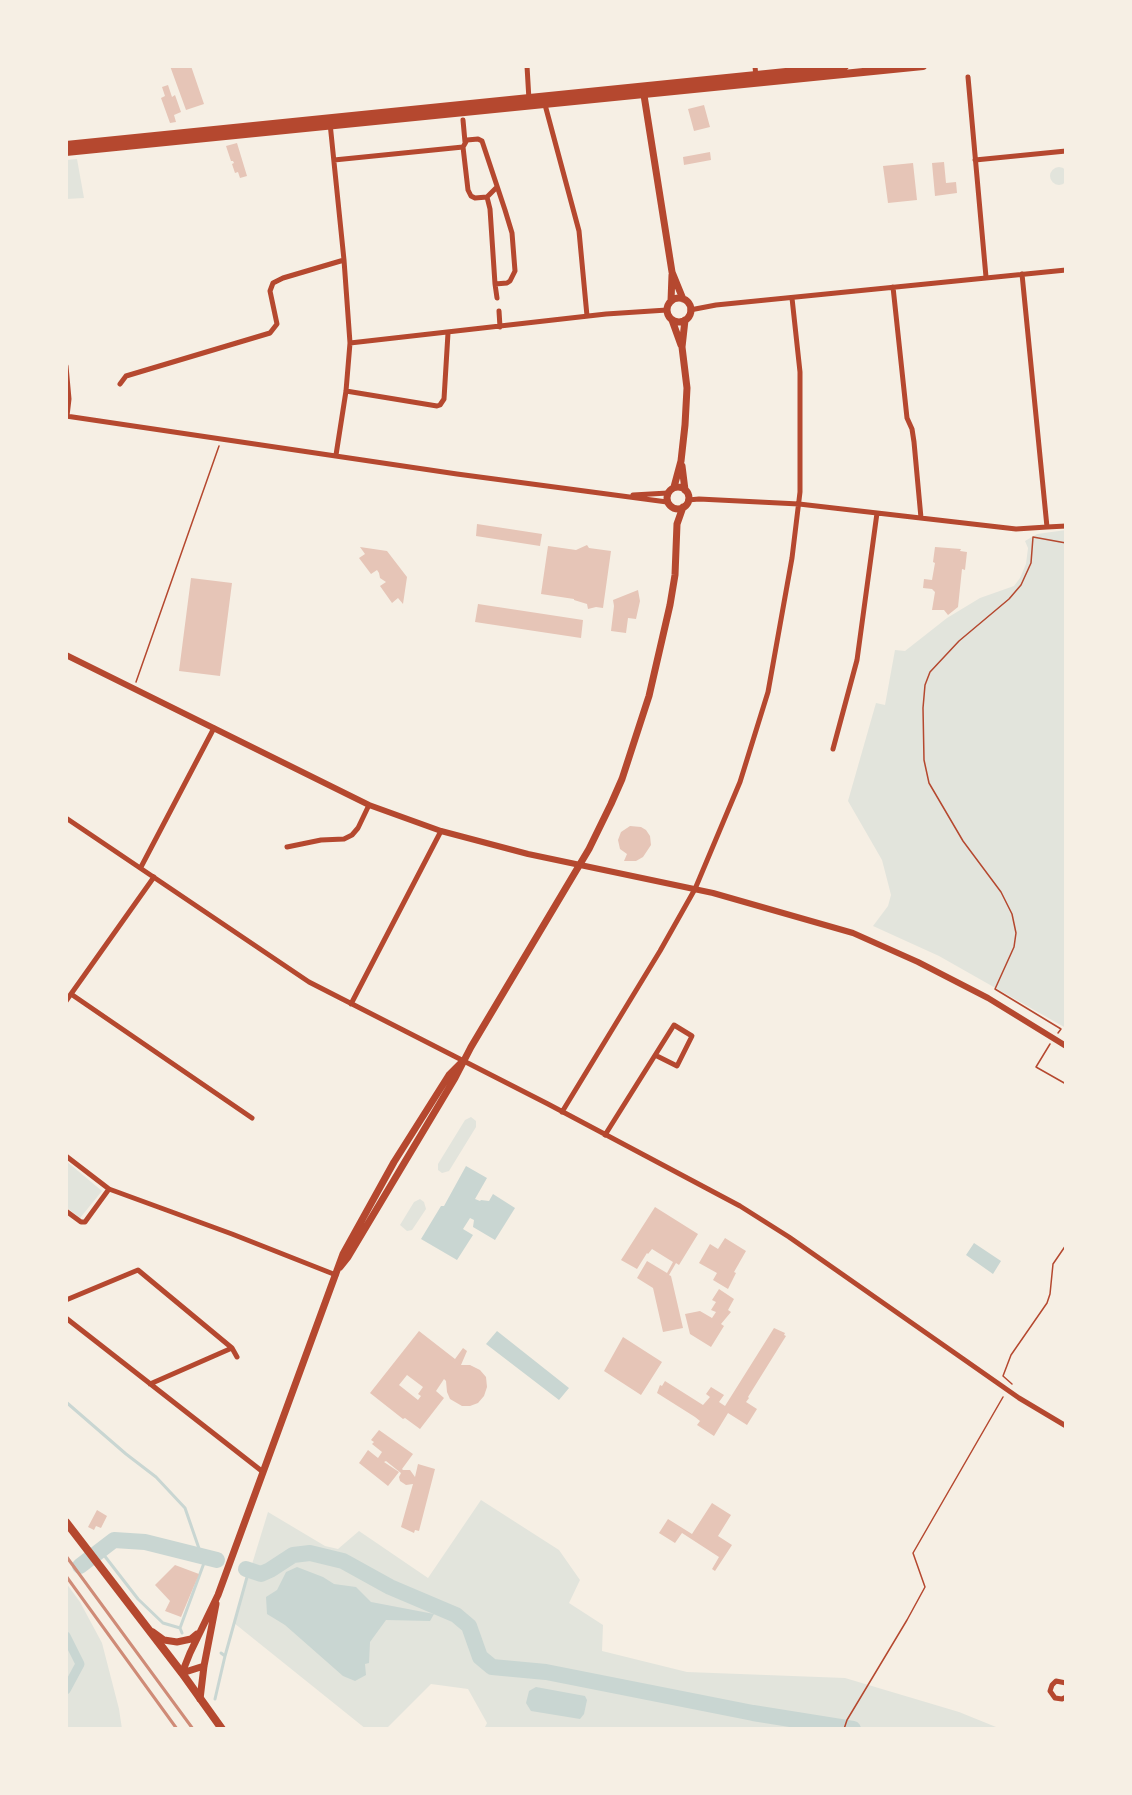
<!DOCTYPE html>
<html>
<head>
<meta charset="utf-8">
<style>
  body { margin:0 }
  #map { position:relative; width:1132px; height:1795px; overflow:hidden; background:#f6efe4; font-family:"Crimson Pro",serif }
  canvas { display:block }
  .frame { position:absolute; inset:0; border:68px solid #f6efe4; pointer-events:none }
</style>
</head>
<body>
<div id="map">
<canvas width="1132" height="1795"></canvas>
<div class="frame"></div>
</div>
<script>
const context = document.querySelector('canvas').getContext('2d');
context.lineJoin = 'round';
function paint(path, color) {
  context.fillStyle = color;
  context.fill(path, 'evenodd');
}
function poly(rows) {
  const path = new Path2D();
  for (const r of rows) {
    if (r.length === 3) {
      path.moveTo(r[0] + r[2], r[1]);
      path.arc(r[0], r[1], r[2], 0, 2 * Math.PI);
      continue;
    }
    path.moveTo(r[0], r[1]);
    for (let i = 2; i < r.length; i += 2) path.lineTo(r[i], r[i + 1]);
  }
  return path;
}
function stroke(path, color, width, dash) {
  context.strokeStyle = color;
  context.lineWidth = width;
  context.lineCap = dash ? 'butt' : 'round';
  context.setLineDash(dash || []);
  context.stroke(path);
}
paint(poly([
  [77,159,84,198,66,199,66,160],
  [1059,176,9],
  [1066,530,1066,1028,939,956,873,926,888,906,891,895,889,887,882,860,848,801,876,703,885,705,895,650,905,651,947,618,980,598,1014,586,1020,578,1026,564,1028,548,1025,541,1037,534],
  [471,1117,476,1121,476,1127,449,1171,442,1173,438,1170,438,1164,465,1120],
  [66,1161,102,1191,80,1218,66,1207],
  [420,1199,424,1202,426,1209,412,1230,407,1231,400,1225,414,1202],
  [481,1500,559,1550,580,1580,569,1603,603,1625,602,1651,687,1672,845,1678,959,1712,1001,1729,484,1729,487,1723,468,1689,431,1684,386,1729,366,1729,234,1623,268,1512,325,1546,338,1549,359,1531,428,1578],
  [66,1583,80,1602,102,1643,119,1709,122,1729,66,1729]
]), '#e2e4dc');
paint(poly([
  [466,1166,487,1178,475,1199,480,1201,481,1200,489,1201,493,1194,515,1208,495,1240,473,1227,474,1220,470,1218,463,1229,473,1235,457,1260,421,1239,441,1206,444,1206],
  [974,1243,1001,1261,993,1274,966,1255],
  [497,1331,569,1388,559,1400,486,1344],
  [297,1567,323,1577,334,1584,356,1587,371,1602,434,1614,430,1621,386,1620,370,1642,369,1663,365,1664,366,1675,355,1681,343,1676,285,1625,267,1614,266,1597,277,1590,286,1572],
  [536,1687,585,1696,587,1700,584,1714,580,1719,531,1711,526,1703,529,1691]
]), '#c9d6d2');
stroke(poly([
  [66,1402,126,1454,156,1477,185,1508,204,1563,180,1628],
  [100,1550,138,1599,163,1623,180,1628,182,1633],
  [221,1653,225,1656,249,1570],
  [215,1699,225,1656]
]), '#c9d6d2', 3);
stroke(poly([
  [66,1636,80,1664,66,1690]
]), '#c9d6d2', 9);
stroke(poly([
  [80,1566,114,1540,145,1542,217,1560],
  [246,1569,261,1574,270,1570,293,1555,310,1553,343,1561,390,1587,456,1615,469,1626,480,1657,492,1667,546,1672,753,1713,853,1729]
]), '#c9d6d2', 16);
paint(poly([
  [170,66,191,66,204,104,186,110],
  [168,85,172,97,175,95,181,112,174,115,176,122,170,123,161,98,165,96,162,87],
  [704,105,710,127,694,131,688,109],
  [237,143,247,176,240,178,238,172,235,173,232,164,234,163,233,161,231,161,226,146],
  [710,152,711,160,684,165,683,157],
  [944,162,946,183,956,182,957,193,935,196,932,163],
  [913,163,917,200,888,203,883,166],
  [477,524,542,534,540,546,476,536],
  [587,545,589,548,611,551,603,608,596,607,588,609,587,604,574,600,574,599,541,594,548,546,576,550],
  [360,547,387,551,407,577,403,604,398,598,392,603,380,586,386,582,380,578,379,573,377,570,371,574,359,558,365,554],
  [935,547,961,549,960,551,967,552,965,570,962,569,958,607,948,615,944,610,932,610,935,592,932,589,923,588,924,579,932,580,935,563,933,562],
  [191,578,232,583,220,676,179,671],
  [638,590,640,601,636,619,628,618,626,633,611,631,614,606,613,600],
  [478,604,583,620,581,638,475,622],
  [630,826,641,827,646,830,650,836,651,845,643,857,636,861,624,861,627,854,620,849,618,840,621,832],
  [655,1207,698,1234,679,1265,676,1263,669,1275,671,1276,683,1328,663,1332,653,1288,637,1278,647,1261,667,1273,673,1262,652,1249,648,1254,647,1253,637,1269,621,1260],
  [725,1238,746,1251,734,1272,736,1273,728,1289,713,1280,717,1273,699,1263,710,1244,718,1249],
  [719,1289,734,1299,728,1310,731,1312,721,1324,724,1326,711,1347,690,1334,685,1314,700,1311,712,1318,716,1312,711,1310,716,1302,712,1300],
  [774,1328,785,1333,784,1335,786,1336,748,1397,749,1398,746,1402,757,1409,747,1425,728,1413,714,1436,697,1425,700,1421,695,1417,657,1393,660,1385,662,1386,665,1381,703,1405,710,1397,706,1394,711,1387,724,1395,719,1402,725,1406],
  [419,1331,455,1359,463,1348,467,1351,461,1365,470,1365,480,1370,486,1377,487,1387,484,1396,478,1403,470,1406,462,1406,450,1399,447,1392,446,1381,444,1379,436,1391,444,1398,420,1429,405,1418,403,1419,370,1393],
  [407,1375,423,1387,418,1394,421,1396,418,1400,399,1385],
  [623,1337,662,1362,641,1395,604,1371],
  [379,1430,413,1454,402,1469,403,1470,410,1470,415,1477,418,1464,435,1469,419,1531,415,1530,414,1533,401,1527,413,1484,406,1485,400,1481,399,1477,401,1473,386,1461,384,1462,399,1472,388,1486,359,1463,368,1450,378,1458,382,1452,372,1444,374,1442,371,1440],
  [712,1503,731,1515,718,1536,732,1545,715,1571,712,1569,719,1557,682,1533,675,1543,659,1533,668,1519,692,1534],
  [97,1510,107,1516,101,1528,96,1526,94,1530,88,1527],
  [175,1565,199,1574,181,1617,165,1611,170,1601,155,1585]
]), '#e6c5b7');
stroke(poly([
  [136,682,219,446],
  [1058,1033,1061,1029,995,989,1014,947,1016,933,1012,914,1001,892,963,841,929,783,924,760,923,708,925,685,930,672,959,641,1009,599,1021,585,1031,563,1033,537,1066,543],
  [1050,1044,1036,1067,1066,1084],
  [1012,1384,1003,1376,1011,1355,1047,1303,1050,1294,1053,1264,1066,1245],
  [844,1729,847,1720,907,1620,925,1587,913,1553,1003,1397]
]), '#b5482f', 1.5);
stroke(poly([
  [527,66,529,100],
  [755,66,756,78],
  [968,77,986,277],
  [544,101,579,231,587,316],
  [463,120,465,142],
  [330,123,344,260,350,343,346,391,336,455],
  [463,147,467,140,478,139,482,141,505,210,512,233,515,271,510,281,507,283,495,284,490,209,487,197],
  [334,160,463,147,468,190,471,196,475,198,487,197,497,187],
  [975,160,1066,151],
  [495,284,497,298],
  [893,287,907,418,912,429,914,442,921,518],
  [690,310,716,305,1066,270],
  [499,311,500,327],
  [350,343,606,314,667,310],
  [66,366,69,399,67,416],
  [120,384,126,376,270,333,277,324,270,291,273,283,283,278,344,260],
  [346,391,437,406,440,405,444,399,448,333],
  [66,416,457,474,667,502],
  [633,495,668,493],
  [688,500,699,499,799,504,1016,529,1047,527,1022,274],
  [1047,527,1066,526],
  [833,749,857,660,877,513],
  [66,818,309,982,548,1104,740,1206,789,1237,1019,1398,1066,1426],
  [287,847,321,840,344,839,352,835,358,828,369,805],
  [141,867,214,728],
  [71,994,252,1118],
  [66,1001,154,877],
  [351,1004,441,831],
  [562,1112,660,951,695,889,740,782,768,692,792,558,800,492,800,372,792,298],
  [605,1135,674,1025,692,1036,677,1066,657,1056],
  [66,1156,109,1189,232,1234,336,1275],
  [66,1211,81,1222,85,1222,109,1189],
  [66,1300,138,1270,232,1348,150,1384],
  [66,1318,263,1472],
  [232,1348,237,1357],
  [1066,1683,1056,1681,1052,1685,1050,1691,1055,1698,1062,1699,1066,1697]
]), '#b5482f', 5);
stroke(poly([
  [66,655,369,805,441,831,528,854,713,893,853,933,918,962,988,998,1066,1046]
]), '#b5482f', 6);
stroke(poly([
  [643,89,672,272,683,299],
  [679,310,12],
  [671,301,672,275],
  [672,320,681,345],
  [682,466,685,490],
  [674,487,681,461,685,425,687,388,682,347,685,320],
  [678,498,11],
  [340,1267,348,1257,455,1078,471,1047,589,849,611,804,622,779,649,696,670,605,675,575,677,524,683,507],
  [153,1632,164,1640,177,1642,191,1639,197,1634],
  [182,1673,190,1653,218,1595,343,1254,394,1162,449,1075,460,1064],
  [182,1673,204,1666],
  [200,1699,204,1666,216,1604]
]), '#b5482f', 7);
stroke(poly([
  [66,145,845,66],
  [66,152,923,66],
  [66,1522,182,1673,222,1729]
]), '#b5482f', 8);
stroke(poly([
  [66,1556,193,1729],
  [66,1576,177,1729]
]), '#cf8b77', 3);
</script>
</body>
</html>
